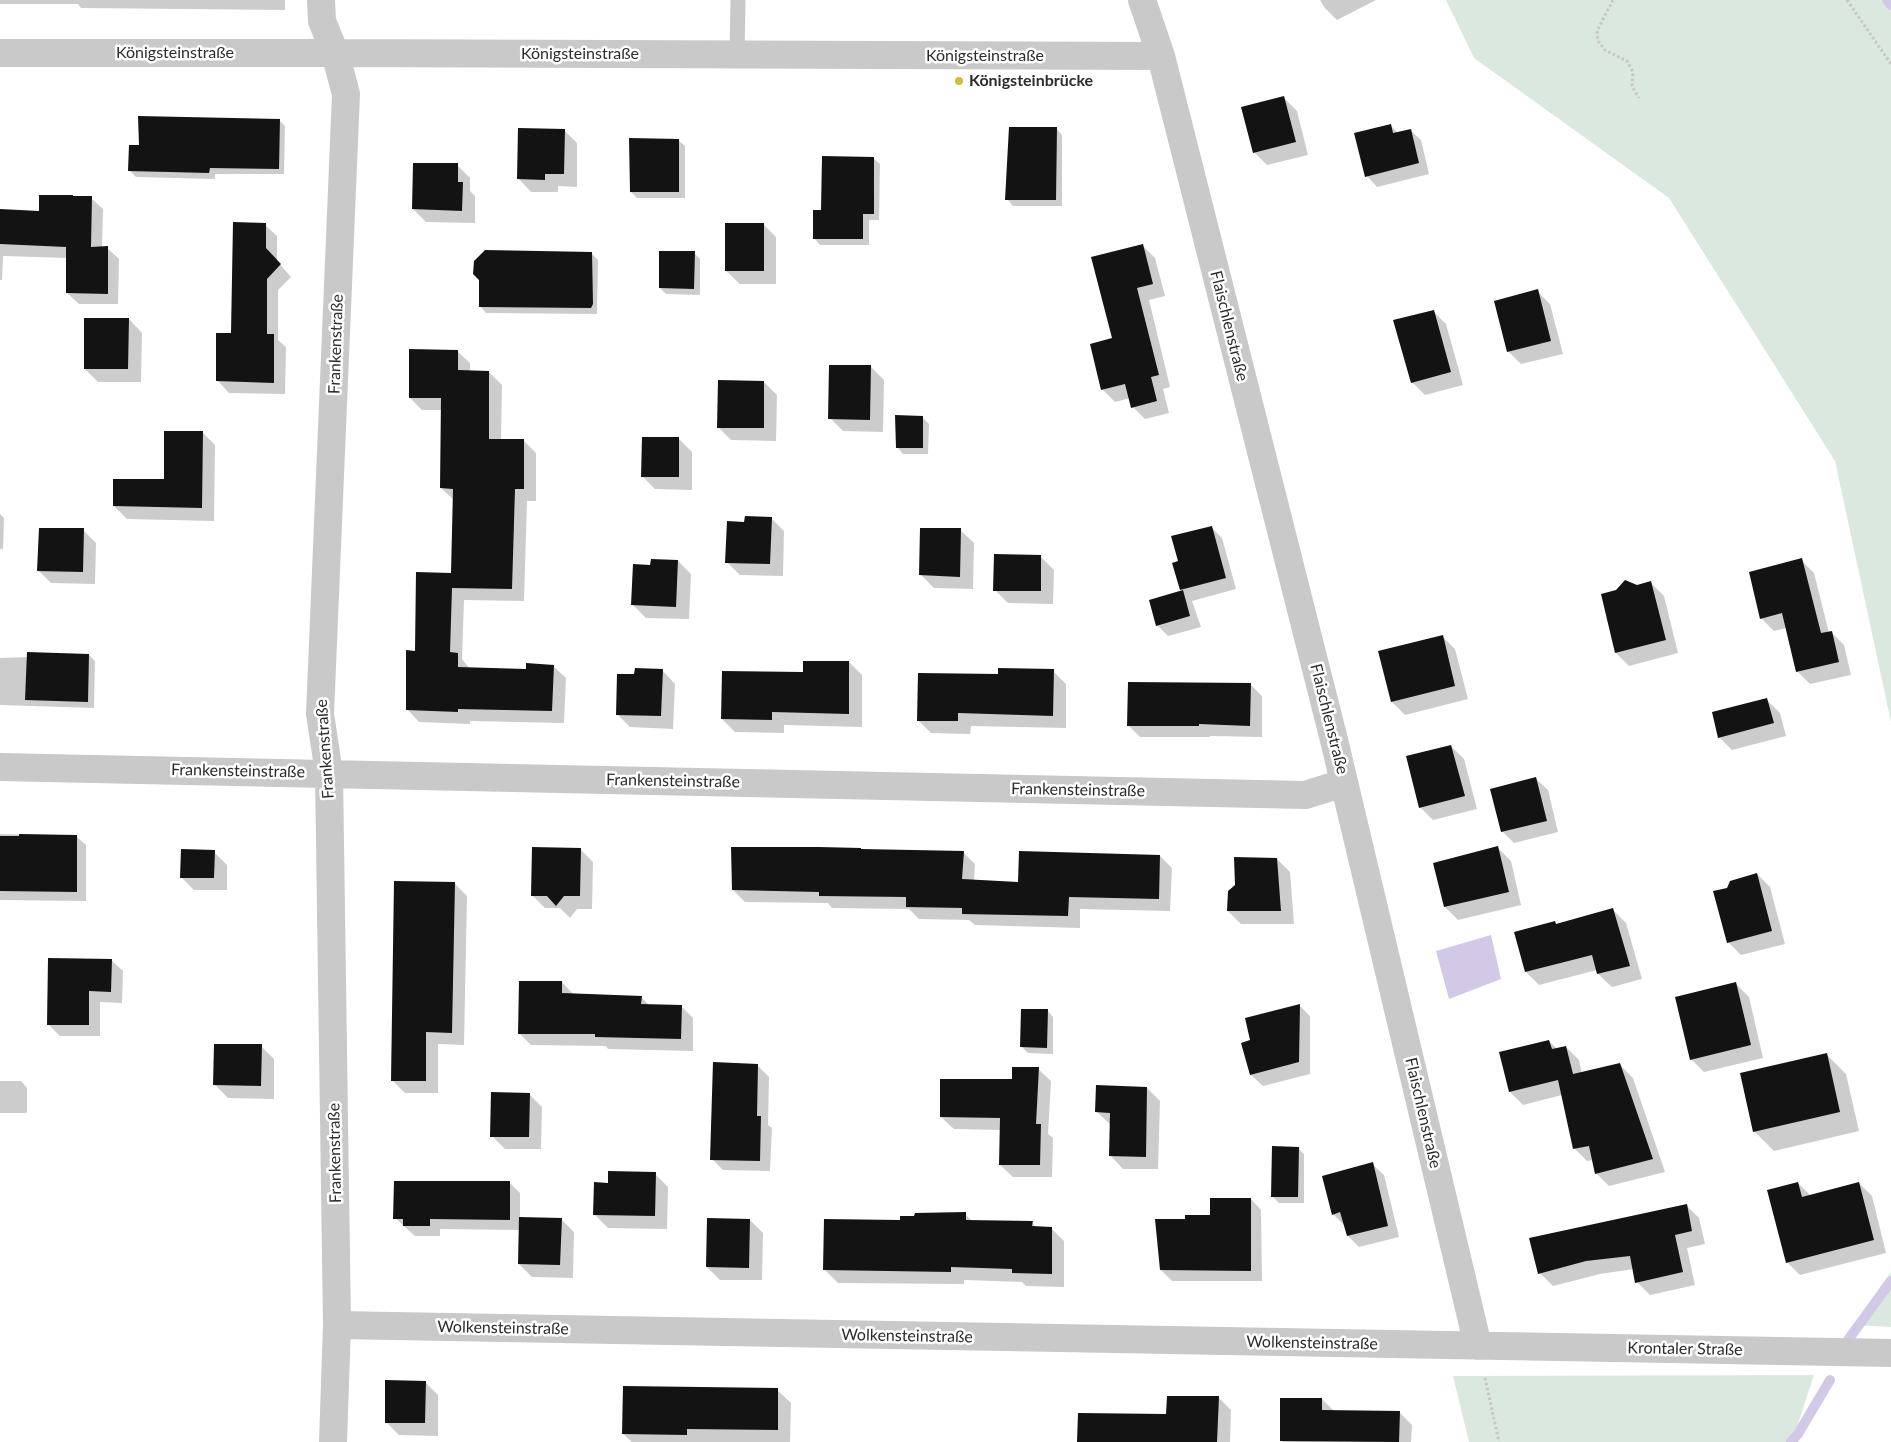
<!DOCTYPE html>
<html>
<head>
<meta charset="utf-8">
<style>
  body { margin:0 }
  canvas { display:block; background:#fff }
</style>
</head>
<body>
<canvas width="1891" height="1442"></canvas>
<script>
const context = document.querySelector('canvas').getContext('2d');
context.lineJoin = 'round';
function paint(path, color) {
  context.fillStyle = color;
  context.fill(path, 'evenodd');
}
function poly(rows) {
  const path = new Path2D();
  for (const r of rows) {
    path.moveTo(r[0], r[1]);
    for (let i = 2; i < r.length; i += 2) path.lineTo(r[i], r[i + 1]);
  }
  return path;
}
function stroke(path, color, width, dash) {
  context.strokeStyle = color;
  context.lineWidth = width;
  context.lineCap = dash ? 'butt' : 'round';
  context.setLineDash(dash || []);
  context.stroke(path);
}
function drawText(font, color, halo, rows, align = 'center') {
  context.font = font + ' Lato,sans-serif';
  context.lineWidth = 5;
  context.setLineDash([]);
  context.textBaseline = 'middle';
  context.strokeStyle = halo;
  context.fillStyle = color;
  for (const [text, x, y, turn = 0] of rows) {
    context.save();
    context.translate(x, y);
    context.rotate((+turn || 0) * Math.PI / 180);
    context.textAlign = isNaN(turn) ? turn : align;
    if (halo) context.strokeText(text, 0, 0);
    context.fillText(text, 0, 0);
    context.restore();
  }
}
paint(poly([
  [1446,0,1891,0,1891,722,1835,461,1669,198,1474,58],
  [1891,1272,1891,1327,1853,1325],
  [1814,1375,1792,1442,1469,1442,1453,1376]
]), '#dbe8e0');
paint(poly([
  [1491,935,1501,979,1449,999,1436,951]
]), '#d2c9e7');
paint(poly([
  [0,0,285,0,285,10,81,8,78,4,0,4],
  [1320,0,1376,0,1337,20,1324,7],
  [1284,98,1297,111,1308,155,1267,165,1254,152],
  [279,120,285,126,284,174,215,174,215,179,136,177,130,171,140,146],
  [1391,126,1398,133,1410,130,1421,140,1429,174,1377,187,1367,176],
  [1056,128,1062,135,1062,206,1013,206,1007,199],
  [564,130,577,143,577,187,558,186,558,192,531,192,518,178],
  [678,140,685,146,685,198,637,198,631,192],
  [873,158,880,164,879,220,869,220,869,245,820,245,814,238,822,211],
  [457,165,470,178,470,191,475,196,475,223,426,222,413,209],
  [74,198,91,198,103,209,102,248,107,248,119,259,118,304,79,304,67,293,67,258,3,256,2,280,0,280,0,210,40,212],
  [763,224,776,237,776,284,740,284,726,271],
  [265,225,277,236,277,261,291,277,278,290,278,340,286,347,285,394,229,393,218,381],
  [1142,245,1155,258,1165,296,1149,300,1170,387,1163,389,1169,413,1145,419,1133,407,1130,398,1115,402,1103,390,1113,339],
  [694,253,700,259,700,295,666,294,660,288],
  [592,254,598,260,597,314,486,313,480,306],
  [1537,291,1550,304,1563,354,1521,364,1508,351],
  [1433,311,1446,324,1463,385,1425,395,1412,382],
  [129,319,142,333,141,382,98,382,85,369],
  [457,351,470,363,470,372,489,372,502,385,501,440,524,441,536,453,536,501,527,501,524,601,464,600,462,659,470,669,527,671,553,666,566,678,564,723,470,721,470,724,419,722,407,709,416,652,452,574,454,500,441,488,442,410,422,410,410,398],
  [871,367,884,380,883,432,843,431,830,418],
  [764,382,777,395,776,441,731,440,718,427],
  [922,417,929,424,928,454,903,454,897,447],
  [202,432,215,445,214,521,127,519,114,506,165,481],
  [679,439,692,452,692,490,655,489,642,476],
  [0,514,4,518,3,549,0,549],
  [771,518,784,531,783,576,740,575,727,562,745,523],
  [1211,527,1222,538,1236,589,1192,601,1201,627,1168,636,1157,625,1183,591,1174,564,1179,562],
  [83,530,96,543,95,584,51,583,38,570],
  [960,530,974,543,973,589,934,588,921,575],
  [1041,557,1054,570,1053,604,1008,603,995,590],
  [1801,560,1814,573,1829,633,1831,632,1844,645,1851,675,1810,684,1797,671,1786,628,1774,631,1761,618],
  [678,561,691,574,689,619,646,618,633,605,651,566],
  [1651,583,1664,596,1678,653,1629,666,1616,653,1637,586],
  [1442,636,1455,649,1468,699,1405,715,1392,702],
  [89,655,95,661,94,708,0,705,0,658],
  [849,662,862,675,862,727,784,725,784,733,735,732,722,719,805,673],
  [662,670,675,684,673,729,630,727,617,714,636,675],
  [1053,671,1066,684,1066,728,971,726,970,734,931,733,918,720,999,676],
  [1250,684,1262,696,1262,737,1210,736,1210,737,1140,737,1128,725],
  [1767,700,1780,713,1786,736,1732,750,1719,737],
  [1451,746,1464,759,1477,809,1433,820,1420,807],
  [1536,779,1548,790,1558,832,1514,843,1502,831],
  [0,834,76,836,86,845,86,901,0,900],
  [1498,848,1511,861,1521,905,1458,920,1445,907,1434,864],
  [580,849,593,862,592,909,577,909,570,918,560,908,545,908,532,895],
  [861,849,863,851,963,852,975,864,974,881,1020,883,1160,856,1172,868,1170,911,1080,909,1080,928,975,925,969,920,919,919,909,909,832,908,828,903,745,902,733,890],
  [214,852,227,865,227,890,194,890,181,877],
  [1277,859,1290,872,1294,924,1241,924,1228,911],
  [1757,874,1770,887,1785,944,1741,955,1728,942,1728,889],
  [454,883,467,896,464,1045,438,1044,438,1093,405,1093,392,1080],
  [1613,910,1626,923,1642,979,1612,987,1598,974,1597,970,1539,985,1526,972,1555,923,1557,925],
  [111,960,123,971,122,1003,100,1002,100,1036,60,1036,48,1024],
  [562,982,574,995,641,997,649,1005,681,1006,693,1018,693,1051,608,1049,606,1046,531,1045,519,1033],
  [1736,984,1749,997,1763,1058,1704,1072,1691,1059],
  [1299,1005,1310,1016,1310,1074,1263,1086,1251,1075,1242,1044,1252,1040],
  [1047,1010,1053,1017,1053,1054,1028,1053,1022,1047],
  [1549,1041,1557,1049,1566,1047,1579,1060,1582,1074,1620,1065,1633,1078,1665,1172,1609,1186,1596,1173,1593,1160,1587,1161,1574,1148,1562,1095,1523,1105,1510,1092,1500,1053],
  [261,1046,274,1059,274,1099,228,1098,215,1085],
  [1826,1054,1846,1074,1859,1131,1774,1151,1754,1131],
  [757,1065,769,1077,768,1125,772,1128,770,1171,723,1170,712,1159],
  [1038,1069,1051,1081,1048,1134,1053,1138,1052,1177,1013,1177,1000,1165,1001,1130,954,1129,941,1117],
  [0,1081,21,1081,27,1088,27,1113,0,1113],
  [1147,1088,1160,1101,1158,1169,1123,1169,1110,1155,1111,1125,1097,1112],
  [529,1094,542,1107,541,1149,505,1149,492,1136],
  [1298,1148,1304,1154,1304,1203,1279,1203,1273,1197],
  [1372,1164,1384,1175,1399,1237,1359,1247,1348,1236,1345,1226,1333,1214],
  [655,1174,668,1187,667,1229,608,1228,595,1215,609,1184],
  [510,1183,520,1193,520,1218,561,1219,574,1232,573,1278,532,1277,519,1264,520,1230,440,1229,440,1236,415,1236,395,1218],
  [1798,1183,1811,1196,1859,1183,1872,1196,1886,1253,1800,1275,1787,1262],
  [1251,1199,1261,1210,1262,1281,1172,1281,1161,1270,1186,1221,1211,1216],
  [1686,1205,1699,1218,1705,1244,1687,1248,1695,1285,1650,1295,1637,1282,1634,1269,1600,1274,1553,1286,1540,1273],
  [965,1214,973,1222,1032,1223,1037,1228,1051,1228,1064,1241,1064,1287,1026,1286,1022,1282,964,1280,964,1284,838,1283,825,1270,901,1221,915,1218],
  [750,1220,763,1233,762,1280,720,1280,707,1267],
  [425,1382,438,1395,438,1436,399,1435,386,1422],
  [777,1390,791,1403,790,1442,632,1442,623,1434],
  [1218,1397,1231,1410,1230,1442,1079,1442,1168,1415],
  [1322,1399,1334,1411,1399,1412,1412,1425,1411,1442,1283,1442,1281,1440]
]), '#0003');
stroke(poly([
  [1887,0,1891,5],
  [1848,1340,1891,1281],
  [1791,1442,1798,1434,1830,1380]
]), '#d2c9e7', 10);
paint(poly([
  [1284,96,1296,142,1253,153,1241,107],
  [138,116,280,119,279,169,210,168,209,173,128,171,129,145,139,145],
  [1391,124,1393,133,1411,129,1419,163,1365,177,1354,133],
  [1009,127,1057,127,1056,200,1005,200],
  [518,128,565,129,564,174,545,174,545,180,517,179],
  [629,138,679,139,679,192,630,192],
  [822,156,874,157,874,214,863,214,863,239,813,239,813,210,821,210],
  [413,163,458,163,458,182,463,182,462,211,412,209],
  [39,195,73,195,73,196,92,196,91,247,108,246,108,294,66,293,66,247,0,244,0,209,39,211],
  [233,222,266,223,266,248,281,264,267,279,267,334,274,334,274,383,216,381,216,333,231,333],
  [725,223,764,223,764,271,725,271],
  [1143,244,1153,284,1137,288,1159,375,1151,377,1157,401,1131,408,1125,384,1101,390,1090,344,1112,338,1091,257],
  [485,250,592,252,593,304,591,308,479,307,479,280,473,274,474,261],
  [659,251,695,251,694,289,659,288],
  [1538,289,1551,341,1507,352,1494,301],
  [1434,310,1451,372,1411,383,1393,320],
  [84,318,129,318,128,369,84,369],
  [409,349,458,350,458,370,489,371,489,439,524,439,524,489,515,489,512,589,452,588,450,652,458,653,458,667,526,669,526,663,554,665,552,711,458,709,458,712,406,710,406,650,415,651,416,572,451,573,453,489,440,488,441,398,409,398],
  [829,365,871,365,870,420,828,419],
  [718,380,764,381,764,428,717,428],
  [895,415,923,416,923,448,896,448],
  [164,431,203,431,202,508,113,506,113,479,164,479],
  [642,437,679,437,679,477,641,477],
  [745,516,772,517,770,564,725,563,727,521,744,522],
  [1212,526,1226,578,1180,590,1172,563,1178,561,1171,536],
  [39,528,84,528,83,572,37,571],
  [920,528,961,528,960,577,919,575],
  [994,554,1041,555,1041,591,993,591],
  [1802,558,1821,633,1832,631,1839,662,1796,672,1782,613,1760,619,1749,572],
  [651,559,678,560,676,607,631,605,633,564,650,565],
  [1625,580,1637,585,1651,581,1666,640,1615,653,1601,594,1616,590],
  [1183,590,1190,616,1156,626,1149,600],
  [1443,635,1455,686,1391,702,1378,651],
  [27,652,89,654,88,702,25,700],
  [803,661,849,661,849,714,772,712,772,720,721,719,722,671,803,672],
  [635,668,663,669,661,716,616,715,617,674,634,674],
  [998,668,1054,669,1053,716,958,713,958,721,917,721,918,673,998,674],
  [1128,682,1251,683,1250,726,1199,724,1199,726,1127,726],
  [1767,698,1774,723,1718,738,1712,712],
  [1451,745,1465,796,1419,808,1406,756],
  [1536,777,1547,821,1501,832,1490,789],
  [19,834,77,835,77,892,0,891,0,836,19,836],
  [1498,846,1509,892,1444,907,1433,863],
  [532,847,581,848,580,896,564,896,556,906,547,896,531,896],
  [731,847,819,847,861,848,861,849,964,851,962,879,1018,882,1019,851,1160,855,1159,899,1069,897,1068,916,962,914,962,908,906,907,906,897,819,896,819,892,732,890],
  [181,849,215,850,214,878,180,878],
  [1234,857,1277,858,1281,911,1227,911,1228,891,1235,885],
  [1757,873,1772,931,1727,943,1713,891,1727,888,1730,881],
  [394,881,455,882,452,1033,426,1032,426,1081,391,1081],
  [1613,908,1630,966,1597,974,1592,955,1525,972,1514,932,1555,921,1556,924],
  [48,958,112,959,111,992,89,991,89,1025,47,1025],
  [519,981,562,981,562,993,642,996,641,1004,682,1005,681,1039,595,1037,595,1034,518,1034],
  [1736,982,1751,1045,1690,1060,1675,997],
  [1300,1004,1299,1062,1250,1075,1241,1043,1250,1040,1245,1018],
  [1021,1009,1048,1009,1047,1048,1020,1047],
  [1549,1040,1552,1049,1566,1046,1573,1074,1620,1063,1653,1159,1595,1174,1589,1146,1573,1149,1558,1080,1509,1092,1499,1052],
  [214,1044,262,1044,261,1086,213,1085],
  [1827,1053,1840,1112,1753,1132,1740,1073],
  [713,1062,758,1064,757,1116,761,1116,760,1161,710,1160],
  [1012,1067,1039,1067,1036,1124,1041,1124,1040,1165,999,1165,1000,1118,940,1117,940,1079,1012,1079],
  [1096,1085,1147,1087,1146,1157,1109,1156,1110,1113,1095,1112],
  [491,1092,530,1093,529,1137,490,1137],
  [1272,1146,1299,1147,1298,1197,1271,1197],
  [1373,1162,1388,1226,1347,1236,1340,1212,1332,1215,1322,1176],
  [608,1171,656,1172,655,1216,593,1215,594,1182,608,1183],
  [394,1181,510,1181,510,1220,430,1219,430,1226,403,1226,403,1219,393,1219],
  [1798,1182,1802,1197,1859,1182,1874,1240,1786,1263,1767,1190],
  [1210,1198,1251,1198,1251,1271,1160,1270,1155,1219,1185,1219,1185,1215,1210,1215],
  [1687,1204,1692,1231,1675,1235,1683,1272,1635,1283,1630,1256,1586,1261,1538,1274,1529,1238],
  [966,1212,966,1220,1033,1221,1032,1226,1052,1227,1052,1274,1012,1273,1012,1269,951,1267,951,1272,823,1270,824,1219,900,1220,900,1216,914,1216,915,1213],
  [519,1217,562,1218,560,1265,518,1264],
  [707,1218,750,1219,749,1268,706,1267],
  [385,1380,426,1381,425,1423,385,1423],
  [623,1386,778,1388,778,1430,687,1429,687,1435,622,1434],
  [1167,1396,1219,1396,1217,1442,1077,1442,1078,1413,1166,1414],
  [1280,1398,1322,1398,1322,1410,1400,1411,1399,1442,1280,1441]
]), '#131313');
stroke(poly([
  [1613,0,1597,31,1598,41,1605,50,1627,61,1633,72,1632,86,1639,98],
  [1847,0,1891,64],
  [1485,1378,1499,1442]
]), '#c6c6c6', 3, [2.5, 2.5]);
stroke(poly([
  [737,55,738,0]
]), '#c9c9c9', 15);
stroke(poly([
  [321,0,322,21,335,53,346,94,320,714,329,773,337,1325,333,1442],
  [1142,0,1161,56,1334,740,1478,1346],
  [0,53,335,53,1161,56],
  [0,767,1305,795,1344,783],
  [337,1325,1891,1353]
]), '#c9c9c9', 28);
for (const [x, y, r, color] of [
  [959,81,5,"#d1bb41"]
]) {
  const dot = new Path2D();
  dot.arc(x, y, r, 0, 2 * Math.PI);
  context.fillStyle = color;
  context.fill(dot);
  stroke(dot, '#fff', 2);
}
drawText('16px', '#2c2c2c', '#fff', [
  ["Königsteinstraße",175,53],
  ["Königsteinstraße",580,54],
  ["Königsteinstraße",985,56],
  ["Flaischlenstraße",1229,326,76],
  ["Frankenstraße",336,344,-88],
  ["Flaischlenstraße",1329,719,76],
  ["Frankenstraße",325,749,-94],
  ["Frankensteinstraße",238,771,1],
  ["Frankensteinstraße",673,781,1],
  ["Frankensteinstraße",1078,790,1],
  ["Flaischlenstraße",1423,1113,77],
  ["Frankenstraße",335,1153,-91],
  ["Wolkensteinstraße",503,1328,1],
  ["Wolkensteinstraße",907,1336,1],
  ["Wolkensteinstraße",1312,1343,1],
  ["Krontaler Straße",1685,1349,1]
]);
drawText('bold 16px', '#2c2c2c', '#fff', [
  ["Königsteinbrücke",969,81]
], 'left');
</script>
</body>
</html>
